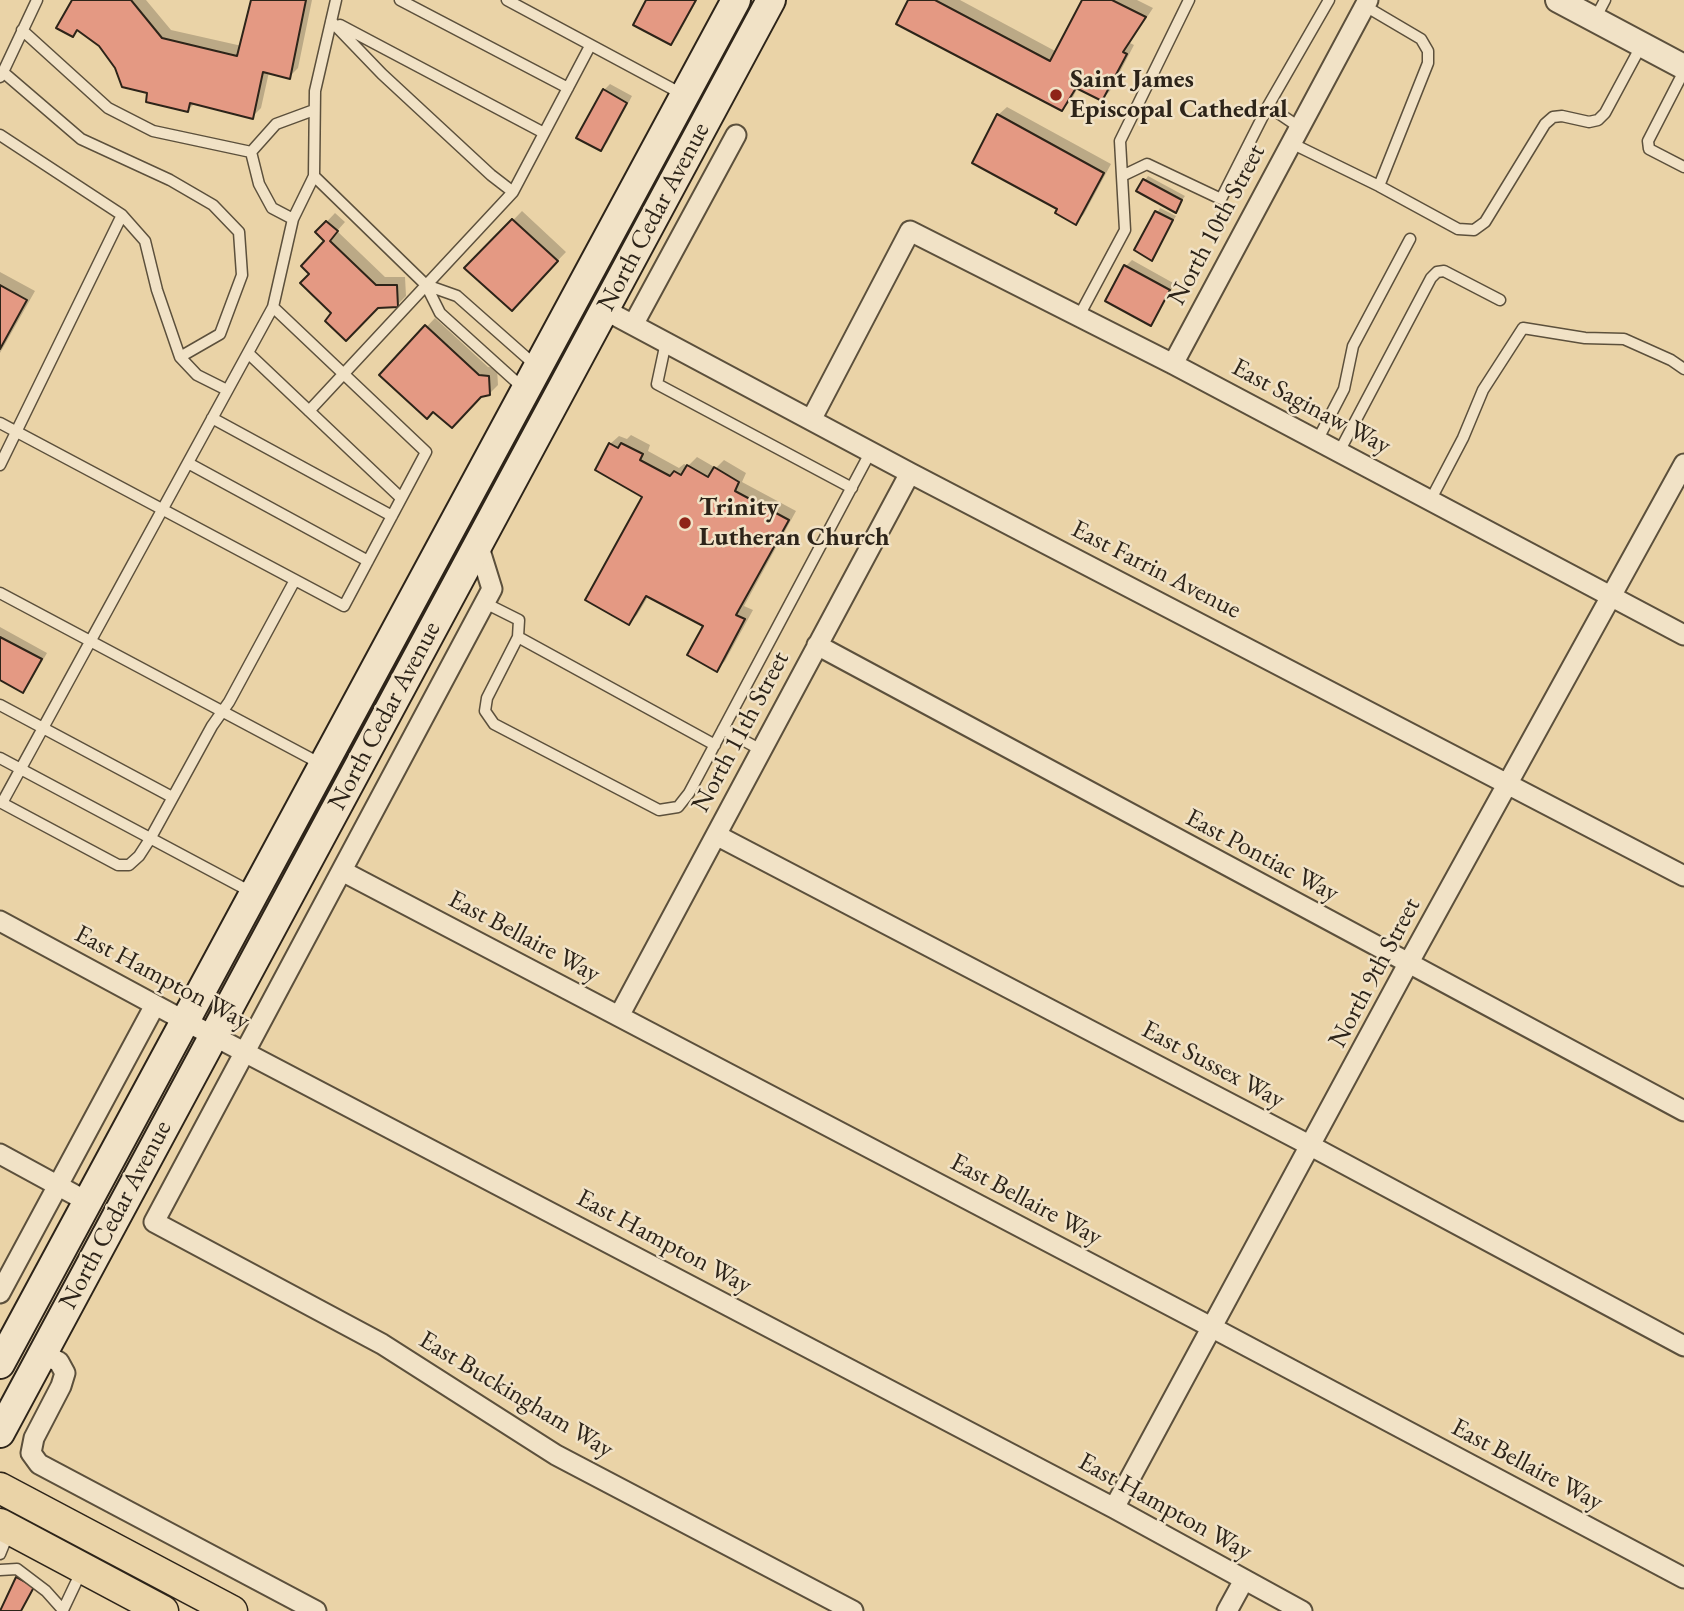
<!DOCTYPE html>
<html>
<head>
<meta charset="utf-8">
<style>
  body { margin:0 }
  canvas { display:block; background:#ead3a7 }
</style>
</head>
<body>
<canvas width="1684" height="1611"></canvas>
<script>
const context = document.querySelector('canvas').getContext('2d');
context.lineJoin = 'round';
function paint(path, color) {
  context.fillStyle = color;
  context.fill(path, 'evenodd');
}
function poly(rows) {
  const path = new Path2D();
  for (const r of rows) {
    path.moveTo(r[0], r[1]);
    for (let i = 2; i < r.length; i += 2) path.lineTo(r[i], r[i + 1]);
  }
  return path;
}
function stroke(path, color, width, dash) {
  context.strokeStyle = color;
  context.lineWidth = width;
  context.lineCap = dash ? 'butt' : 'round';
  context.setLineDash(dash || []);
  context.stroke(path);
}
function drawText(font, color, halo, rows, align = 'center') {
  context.font = font + ' "EB Garamond",serif';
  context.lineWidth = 5;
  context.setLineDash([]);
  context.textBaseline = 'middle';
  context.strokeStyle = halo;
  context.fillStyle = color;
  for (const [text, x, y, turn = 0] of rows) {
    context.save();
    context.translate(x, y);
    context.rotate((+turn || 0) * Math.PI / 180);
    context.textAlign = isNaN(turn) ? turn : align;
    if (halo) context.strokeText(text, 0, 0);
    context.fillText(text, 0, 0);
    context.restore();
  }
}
paint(poly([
  [74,0,146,0,171,30,242,46,253,0,312,0,298,68,289,77,269,72,261,108,252,117,196,102,188,110,149,92,116,67,109,55,89,35,79,29,73,35],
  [648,0,697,0,677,37,671,43],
  [910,0,960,0,1057,52,1084,0,1137,0,1153,8,1130,43,1134,45,1110,91,1102,99,1078,87,1071,101,1062,109],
  [610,84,632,96,607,143,601,149,604,90],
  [1007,107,1111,164,1084,214,1076,223,1059,208,998,115],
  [1148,176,1185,196,1175,210,1138,190],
  [1160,208,1176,216,1152,259,1137,250],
  [522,211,566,252,512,308,467,268],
  [335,213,345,222,337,231,385,277,405,277,406,296,397,305,334,313,311,274,326,241,317,232],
  [1132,260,1175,284,1156,317,1150,324,1126,266],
  [0,272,35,291,0,353],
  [435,318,488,367,497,368,498,385,489,394,381,375],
  [631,435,650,445,648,451,679,468,684,464,688,466,697,457,716,468,724,460,746,473,742,482,796,511,744,606,753,610,725,661,717,670,705,625,649,595,637,615,629,623,644,497,610,444,619,436,627,439],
  [0,627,47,653,29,684,23,691,0,678]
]), '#0003');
const building = poly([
  [72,0,131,0,162,38,237,56,251,0,306,0,290,79,263,72,253,119,190,103,188,112,146,102,147,93,122,87,115,68,99,46,77,30,73,37,56,28,72,0],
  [646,0,696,0,671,45,633,25,646,0],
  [908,0,935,0,1050,61,1082,0,1112,0,1146,17,1123,52,1127,54,1102,101,1076,88,1062,111,896,24,908,0],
  [603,89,627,103,601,151,576,138,603,89],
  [997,114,1104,173,1076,225,1055,213,1057,209,972,163,997,114],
  [1143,179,1182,200,1176,213,1136,191,1143,179],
  [1155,211,1173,220,1152,261,1134,250,1155,211],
  [512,219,558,261,512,311,464,268,512,219],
  [326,221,338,231,330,241,376,285,397,285,398,307,378,308,346,341,325,321,331,313,300,283,309,274,301,266,324,241,315,232,326,221],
  [1124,265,1170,290,1151,326,1105,301,1124,265],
  [0,285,27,300,0,349,0,285],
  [425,325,479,375,489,376,490,395,481,397,452,428,433,412,427,419,379,375,425,325],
  [609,443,618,448,621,443,643,454,640,460,670,476,674,471,681,475,687,465,708,477,714,467,739,482,735,491,789,520,736,615,745,619,717,672,687,655,703,626,646,596,629,625,585,600,642,497,595,470,609,443],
  [0,637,42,659,23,693,0,680,0,637],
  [16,1577,34,1587,21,1611,0,1611,16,1577]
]);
paint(building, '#e49983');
stroke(building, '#2d2419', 2);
const service = poly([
  [400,0,568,88],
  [507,0,682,94],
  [1365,6,1421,39,1428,51,1428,63,1379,186],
  [1595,19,1605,0],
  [331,21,382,74,491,175,513,192],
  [340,25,544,133],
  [22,30,108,108,153,131,251,152,276,124,314,110],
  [1684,71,1648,141,1649,149,1684,167],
  [3,72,37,0],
  [0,77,3,72,81,139,170,180,213,205,239,232,242,275,220,334,180,357],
  [1299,127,1268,106,1329,0],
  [0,135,122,215],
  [1291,143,1379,186,1458,229,1474,230,1485,222,1545,124,1553,117,1562,116,1589,122,1598,120,1605,113,1641,46],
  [251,152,259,184,272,208,293,219],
  [314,176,426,285],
  [1122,176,1147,164,1221,199,1268,106],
  [1079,316,1125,230,1120,141,1189,0],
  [666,342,657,384,852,488],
  [248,353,401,498],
  [523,388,440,313,426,285,457,296,535,365],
  [309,411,513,192,590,46],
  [212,418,392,516],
  [0,423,344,606,426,452,273,307],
  [1317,441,1344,389,1353,346,1410,239],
  [1339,452,1431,278,1437,272,1444,271,1500,300],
  [188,463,368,561],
  [0,465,122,215,145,241,157,290,180,357,197,375,227,390],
  [1430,501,1463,438,1483,390,1523,328,1585,338,1624,339,1671,360,1684,369],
  [0,593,323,765],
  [485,603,519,620,518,637,487,698,485,711,494,724,659,810,678,807,689,793,871,451],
  [518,637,715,745],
  [0,705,172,797],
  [723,729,761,750],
  [0,758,253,893],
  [0,802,118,865,129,865,139,856,150,839,212,726,229,702,295,580],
  [2,803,273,307,293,219,314,176,315,91,336,0],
  [0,1554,9,1532],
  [0,1570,17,1569,46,1591,63,1610,81,1572]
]);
const minor = poly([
  [605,310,910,473,1684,876],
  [633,325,736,135],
  [1173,364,1368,0],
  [811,420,910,231,1173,364,1684,635],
  [478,544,492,589,154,1222,382,1344,556,1455,853,1611],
  [817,645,1684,1111],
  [716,835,1311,1146,1684,1346],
  [342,871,1211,1327,1684,1578],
  [0,921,185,1021,1114,1508,1302,1611],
  [619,1016,910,473],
  [0,1154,88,1202],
  [0,1293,155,1005],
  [42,1353,59,1362,65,1373,61,1386,34,1438,31,1453,39,1464,316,1611],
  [1114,1508,1408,964,1684,464],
  [1227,1611,1244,1580]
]);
const tertiary = poly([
  [1558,0,1684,67]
]);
const secondary = poly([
  [0,1364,736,0],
  [0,1433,771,0]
]);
const primary = poly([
  [0,1488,232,1611],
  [0,1524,163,1611]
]);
stroke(service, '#5c503c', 13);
stroke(minor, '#5c503c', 23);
stroke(tertiary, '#5c503c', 28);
stroke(secondary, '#2d2419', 32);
stroke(primary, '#2d2419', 33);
stroke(service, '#f1e2c6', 10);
stroke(minor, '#f1e2c6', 19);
stroke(tertiary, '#f1e2c6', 24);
stroke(secondary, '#f1e2c6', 28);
stroke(primary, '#ead3a7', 30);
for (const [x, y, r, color] of [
  [1056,95,7,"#8f2418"],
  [685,523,7,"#8f2418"]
]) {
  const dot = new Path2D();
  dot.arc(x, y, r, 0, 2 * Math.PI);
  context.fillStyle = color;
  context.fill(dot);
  stroke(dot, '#f1e2c6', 2.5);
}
drawText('bold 26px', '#2d2419', '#f1e2c6', [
  ["Saint James",1070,80],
  ["Episcopal Cathedral",1070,110],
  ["Trinity",699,508],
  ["Lutheran Church",699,538]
], 'left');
drawText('26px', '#2d2419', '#f1e2c6', [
  ["North Cedar Avenue",654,217,-62],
  ["North 10th Street",1217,225,-62],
  ["East Saginaw Way",1311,407,28],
  ["East Farrin Avenue",1156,570,27],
  ["North Cedar Avenue",385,716,-62],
  ["North 11th Street",741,732,-62],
  ["East Pontiac Way",1262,856,28],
  ["East Bellaire Way",524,937,28],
  ["North 9th Street",1375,973,-62],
  ["East Hampton Way",162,978,28],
  ["East Sussex Way",1213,1065,28],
  ["East Bellaire Way",1026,1200,28],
  ["North Cedar Avenue",116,1215,-62],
  ["East Hampton Way",664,1242,28],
  ["East Buckingham Way",516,1395,31],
  ["East Bellaire Way",1527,1465,28],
  ["East Hampton Way",1165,1507,29]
]);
</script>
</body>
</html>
